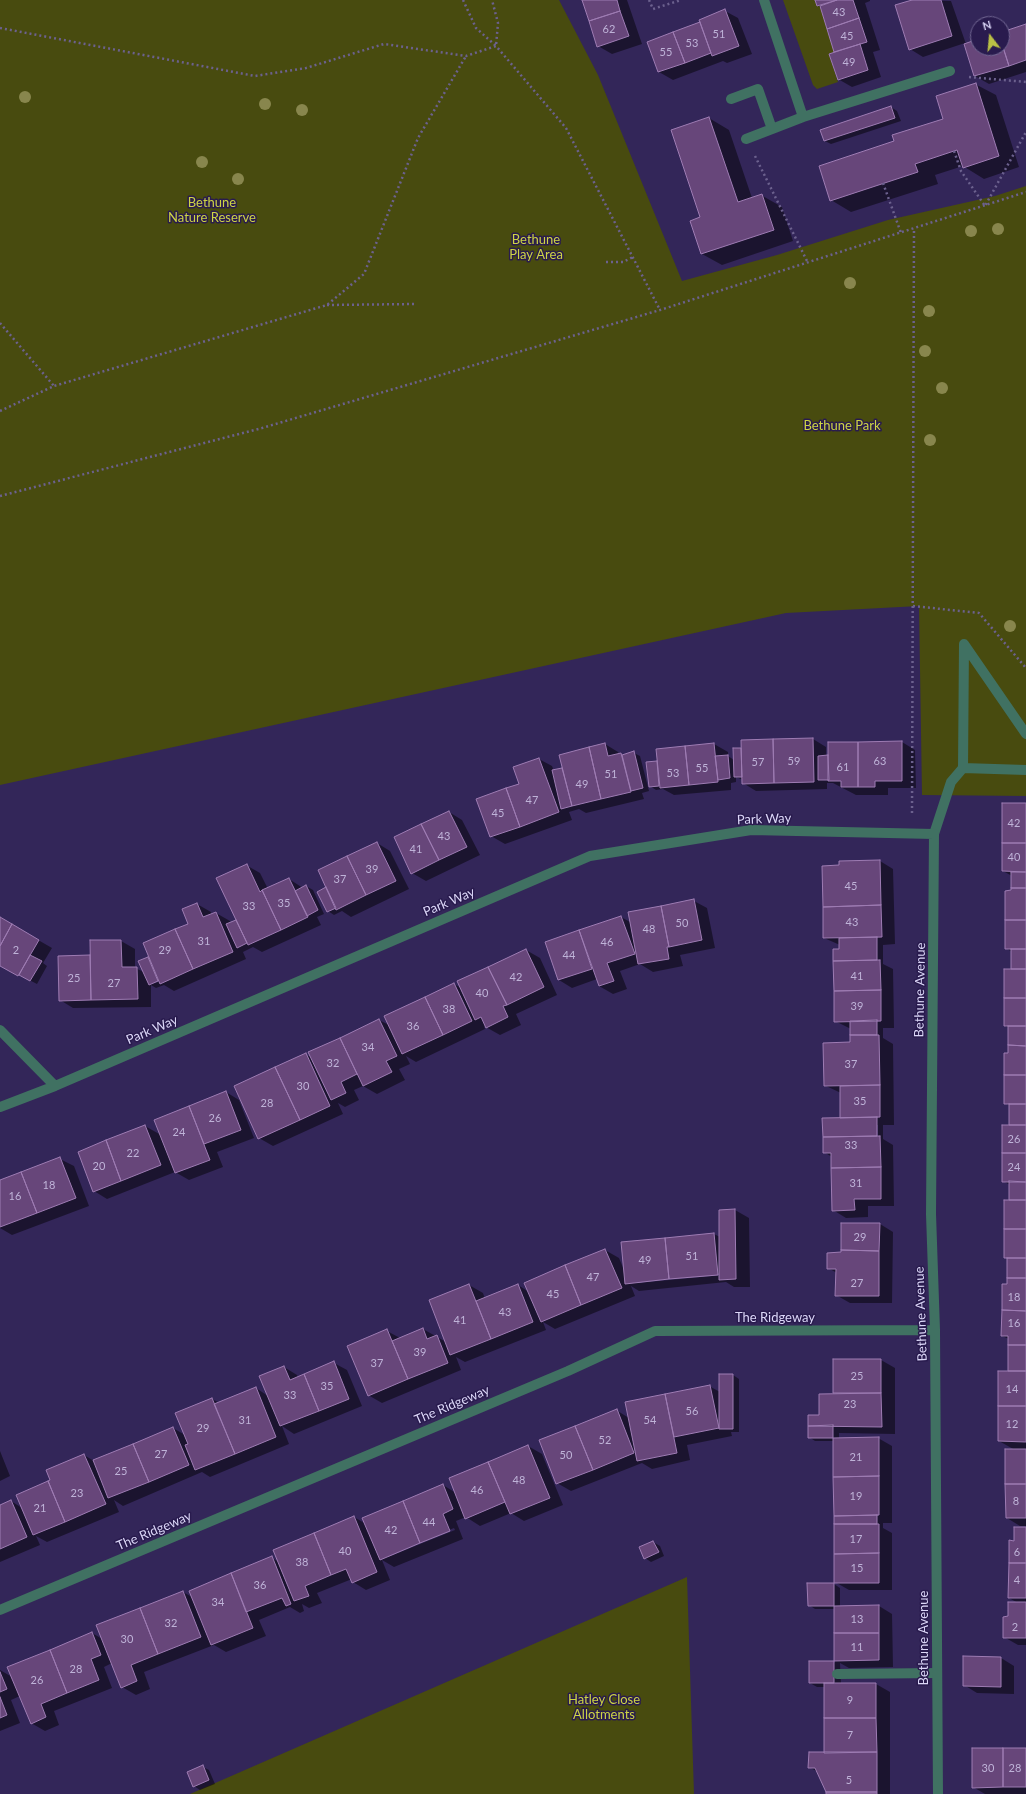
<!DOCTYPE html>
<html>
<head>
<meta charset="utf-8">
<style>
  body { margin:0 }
  #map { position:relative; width:1026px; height:1794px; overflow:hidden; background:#332659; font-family:Lato,sans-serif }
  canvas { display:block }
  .north { position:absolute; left:970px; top:16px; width:40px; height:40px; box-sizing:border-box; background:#291b4e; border:1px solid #716692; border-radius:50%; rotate:344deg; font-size:11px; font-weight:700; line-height:16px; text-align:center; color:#dcd7f8 }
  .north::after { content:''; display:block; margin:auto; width:14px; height:18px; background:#bac045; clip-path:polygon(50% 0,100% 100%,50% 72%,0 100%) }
</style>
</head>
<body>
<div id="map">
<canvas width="1026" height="1794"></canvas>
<div class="north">N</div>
</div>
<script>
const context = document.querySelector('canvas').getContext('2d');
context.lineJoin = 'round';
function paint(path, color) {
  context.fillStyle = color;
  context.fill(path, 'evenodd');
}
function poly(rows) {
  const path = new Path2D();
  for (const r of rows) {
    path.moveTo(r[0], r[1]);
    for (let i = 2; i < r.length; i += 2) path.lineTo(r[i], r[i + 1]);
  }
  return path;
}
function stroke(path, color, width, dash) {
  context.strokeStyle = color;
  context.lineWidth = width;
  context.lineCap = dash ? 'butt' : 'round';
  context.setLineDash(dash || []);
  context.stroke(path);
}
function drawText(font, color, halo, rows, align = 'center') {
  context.font = font + ' Lato,sans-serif';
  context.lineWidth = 3;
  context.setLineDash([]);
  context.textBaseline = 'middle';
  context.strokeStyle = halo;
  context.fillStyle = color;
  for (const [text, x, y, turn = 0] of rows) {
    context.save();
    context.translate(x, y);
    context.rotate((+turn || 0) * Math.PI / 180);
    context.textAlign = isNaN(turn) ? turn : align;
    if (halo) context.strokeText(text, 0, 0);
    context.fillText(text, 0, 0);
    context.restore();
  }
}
paint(poly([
  [0,0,559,0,598,75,682,281,777,255,888,220,995,196,1026,186,1026,796,922,795,919,606,786,613,0,785],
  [783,0,815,0,817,6,820,6,834,52,829,54,838,82,817,89,813,85],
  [687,1577,694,1794,190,1794]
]), '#484b0f');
paint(poly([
  [583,0,627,0,642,44,612,54,598,46],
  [816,0,870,0,870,1,865,3,880,50,873,52,881,77,852,87,838,79,836,53,821,8,818,6],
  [915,0,951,1,966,44,978,40,978,48,1002,48,1002,33,1026,25,1026,72,989,84,975,76,965,43,923,57,910,49],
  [725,11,738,18,752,54,727,63,723,61,673,80,659,72,648,43,701,23],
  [975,84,996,95,1019,167,984,179,963,166,935,175,938,184,851,212,831,200,895,142,944,119],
  [891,107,897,111,901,121,831,144,825,141],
  [709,118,729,130,752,198,761,195,782,207,793,241,722,265,702,254,702,218],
  [813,739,826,747,826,756,902,742,915,750,916,788,888,788,888,795,856,795,833,783,827,783,827,789,756,791,743,783,743,780,736,777,736,782,731,783,731,790,674,795,663,789,656,790,650,786,657,762,658,763,714,744,728,752,728,756,734,760,741,749],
  [605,744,618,752,619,755,623,756,634,753,640,756,649,791,642,793,644,799,586,813,579,809,569,812,572,820,505,844,491,836,520,784,539,759,552,766,554,771,564,770],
  [1026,804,1026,1526,1020,1526,1007,1518,1015,1450,999,1441,1009,1372,1009,1339,1002,1336,1008,1285,1008,1259,1005,1257,1010,1201,1010,1185,1003,1181,1010,1126,1010,1106,1005,1103,1009,1054,1009,1028,1005,1026,1015,970,1012,952,1006,948,1012,876,1003,871],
  [449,812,462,820,480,855,426,881,412,873],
  [377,843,390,851,409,889,351,917,342,911,334,915,328,911],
  [880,861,893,869,895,944,883,945,883,964,893,969,894,1028,883,1028,883,1038,893,1044,894,1125,883,1125,883,1139,893,1145,894,1206,868,1206,868,1217,846,1218,833,1210,832,1157,824,1152,823,1119,844,1119,841,1093,824,1085,851,1043,851,1029,835,1021,834,950,840,950,840,945,824,938],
  [876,1125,878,1125,878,1138,876,1138],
  [246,865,260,873,268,889,289,879,303,888,306,886,313,890,324,914,317,917,321,925,262,952,253,947,243,952,246,959,174,991,164,985,156,988,151,985,151,1007,73,1008,60,1000,59,957,91,956,121,941,135,949,135,968,144,972,148,958,151,960,189,924,197,904,211,912,212,915,216,913,230,921,231,923,236,921,238,922],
  [161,979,161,981,152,984,152,982],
  [694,901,707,908,715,948,680,955,683,966,653,972,640,964,620,971,627,989,613,994,599,986,597,979,572,988,559,980,546,942,621,917,632,923],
  [0,918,52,948,43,963,47,966,37,984,0,965],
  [526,950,540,958,557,995,516,1014,521,1025,500,1035,484,1026,485,1029,416,1062,406,1056,410,1064,399,1069,405,1080,377,1094,363,1086,354,1090,359,1100,345,1107,338,1103,343,1114,273,1146,259,1138,305,1054,312,1058,309,1053,379,1020,389,1025,454,984,461,988],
  [226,1092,239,1100,254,1138,217,1152,223,1167,189,1180,175,1172,107,1199,94,1191,145,1126,161,1135,155,1120],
  [60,1159,74,1166,89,1206,12,1235,0,1228,0,1181],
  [735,1210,749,1218,750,1287,734,1287,726,1282,639,1291,631,1286,635,1296,555,1329,543,1322,546,1330,465,1362,456,1357,461,1370,382,1403,368,1395,387,1331,400,1338,423,1329,446,1342,469,1285,483,1293,485,1299,518,1285,529,1292,526,1283,605,1250,619,1258,624,1270,714,1234,720,1237,720,1211],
  [723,1273,723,1275,637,1283,637,1281],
  [880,1224,893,1232,892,1303,850,1303,836,1295,837,1273,828,1268,842,1253],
  [834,1360,881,1360,895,1368,895,1434,839,1433,839,1438,878,1438,892,1446,892,1523,883,1523,883,1528,892,1533,892,1590,849,1590,835,1582,834,1441,815,1441,809,1437,834,1394],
  [334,1363,347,1370,362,1406,294,1434,282,1426,289,1444,210,1477,202,1472,123,1506,114,1500,119,1512,47,1542,36,1536,40,1545,0,1562,0,1506,11,1501,22,1508,52,1480,84,1455,94,1461,173,1428,185,1435,212,1399,220,1403,256,1388,268,1396,284,1367,297,1375,298,1377],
  [733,1375,739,1379,739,1432,731,1432,732,1436,687,1445,690,1460,652,1469,642,1463,571,1491,557,1483,616,1410,629,1418,626,1403,709,1386,720,1392],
  [528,1446,542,1454,563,1505,524,1521,511,1513,480,1526,466,1517,456,1521,463,1539,394,1567,382,1560,390,1580,366,1590,353,1582,352,1579,317,1593,322,1603,309,1608,302,1604,304,1611,300,1613,290,1607,259,1620,266,1636,226,1652,214,1645,144,1672,150,1689,136,1695,122,1687,112,1663,104,1667,112,1688,54,1711,59,1725,45,1731,31,1723,20,1696,11,1700,20,1723,0,1731,0,1670,12,1677,92,1633,104,1640,183,1592,192,1597,272,1558,279,1562,354,1517,366,1524,443,1485,456,1493],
  [454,1528,455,1530,388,1557,388,1555],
  [0,1451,10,1476,0,1481],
  [1026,1528,1026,1645,1018,1645,1004,1637,1009,1617,1018,1603,1009,1598],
  [653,1542,660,1546,664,1556,651,1562,645,1558],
  [834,1584,840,1588,840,1606,879,1606,892,1614,893,1667,849,1668,840,1663,841,1684,876,1684,890,1692,890,1794,827,1794,818,1772,809,1767,825,1754,825,1687,817,1687,810,1683,834,1662,835,1663,835,1609,815,1609,809,1605],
  [1001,1658,1014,1666,1014,1694,977,1693,964,1685],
  [1026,1749,1026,1794,985,1794,973,1787],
  [203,1767,209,1770,215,1784,200,1790,194,1786]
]), '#0007');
const building = poly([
  [582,0,617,0,620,11,589,21,582,0],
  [815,0,837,0,817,6,815,0],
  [837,0,853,0,859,18,827,29,820,6,837,0],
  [912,0,941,0,952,36,909,50,895,5,912,0],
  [725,9,739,46,712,56,699,20,725,9],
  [620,11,629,36,597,47,589,21,620,11],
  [859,18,867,42,834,52,827,29,859,18],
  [700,22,711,53,685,63,673,32,700,22],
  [1026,24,1026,60,1009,66,1002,44,1002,32,1026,24],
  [673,32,685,63,658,72,647,42,673,32],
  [978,39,978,48,1002,48,1002,44,1009,66,974,76,964,44,978,39],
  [860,44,868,70,838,80,829,54,860,44],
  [976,83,999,156,963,168,957,150,915,164,918,172,830,201,819,166,894,141,892,135,943,119,936,96,976,83],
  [891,106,895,118,824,141,820,130,891,106],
  [709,117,738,202,762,194,774,230,701,254,690,221,700,217,671,130,709,117],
  [813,738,814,782,774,783,773,739,813,738],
  [773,739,774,783,742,784,741,740,773,739],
  [902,741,902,781,875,781,875,787,858,787,858,742,902,741],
  [828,742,858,742,858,787,841,787,841,781,828,781,828,742],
  [605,743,608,756,621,753,631,792,601,799,589,747,605,743],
  [714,743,718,782,689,785,685,746,714,743],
  [685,746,689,785,660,788,656,749,685,746],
  [589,747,601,799,572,806,559,755,589,747],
  [733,748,741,748,742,777,734,777,733,748],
  [634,751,643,788,631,791,622,755,634,751],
  [728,755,730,778,718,780,715,756,728,755],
  [828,755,829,780,818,780,818,756,828,755],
  [539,758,559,812,520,827,506,788,519,784,513,767,539,758],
  [657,761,659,786,649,787,646,762,657,761],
  [562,768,572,806,561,809,552,770,562,768],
  [506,788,520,827,490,837,476,799,506,788],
  [1002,803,1026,803,1026,843,1002,843,1002,803],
  [449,811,467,847,439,860,421,824,449,811],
  [421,824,439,860,411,874,394,837,421,824],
  [377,842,396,881,366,895,347,856,377,842],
  [1002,843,1026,843,1026,872,1002,871,1002,843],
  [347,856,366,895,336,910,318,870,347,856],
  [880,860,881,905,823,907,822,866,839,865,839,861,880,860],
  [247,864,260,892,262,890,281,930,248,945,216,878,247,864],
  [1011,872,1026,872,1026,888,1011,888,1011,872],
  [289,878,308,917,281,930,262,890,289,878],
  [306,885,318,910,307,916,295,891,306,885],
  [326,887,336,908,327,912,317,892,326,887],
  [1011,888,1026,888,1026,920,1005,920,1005,891,1011,890,1011,888],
  [694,899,702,940,669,947,661,906,694,899],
  [197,903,203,917,216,912,233,952,193,969,175,929,188,924,182,909,197,903],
  [881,905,882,937,823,938,823,907,881,905],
  [661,906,669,947,667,947,669,959,638,964,628,912,661,906],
  [621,916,635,954,607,963,614,981,599,986,579,930,621,916],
  [0,917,12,924,0,946,0,917],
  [236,920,247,943,237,948,226,924,236,920],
  [1005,920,1026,920,1026,949,1005,949,1005,920],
  [12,924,39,940,18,976,0,966,0,946,12,924],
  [175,929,193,969,160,984,143,943,175,929],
  [579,930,592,969,558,980,545,942,579,930],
  [877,937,877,960,833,961,833,949,839,949,839,938,877,937],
  [90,940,121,940,122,967,137,967,138,999,91,1000,90,940],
  [526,949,544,987,507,1005,488,967,526,949],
  [1011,949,1026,949,1026,969,1011,969,1011,949],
  [30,955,42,961,30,981,19,975,30,955],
  [90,955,91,1000,59,1001,58,956,90,955],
  [148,957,158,981,149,985,138,961,148,957],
  [880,960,881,990,834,991,833,961,880,960],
  [488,967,507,1005,503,1006,508,1017,486,1028,481,1017,475,1020,457,981,488,967],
  [1004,969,1026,969,1026,998,1004,998,1004,969],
  [454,983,472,1021,443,1035,425,997,454,983],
  [881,990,881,1021,834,1022,834,991,881,990],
  [425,997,443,1035,402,1054,384,1016,425,997],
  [1004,998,1026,998,1026,1026,1004,1026,1004,998],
  [379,1019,397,1056,386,1061,392,1072,363,1086,340,1038,379,1019],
  [877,1020,877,1035,850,1035,850,1021,877,1020],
  [1008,1026,1026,1026,1026,1046,1008,1045,1008,1026],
  [850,1035,879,1035,880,1085,824,1086,823,1043,850,1042,850,1035],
  [340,1038,357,1074,341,1082,346,1093,331,1100,308,1052,340,1038],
  [1008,1045,1026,1046,1026,1075,1004,1075,1004,1053,1008,1053,1008,1045],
  [306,1053,330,1106,300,1120,275,1067,306,1053],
  [275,1067,300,1120,258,1139,234,1086,275,1067],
  [1004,1075,1026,1075,1026,1104,1004,1104,1004,1075],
  [880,1085,880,1117,840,1118,840,1086,880,1085],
  [226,1091,241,1130,204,1144,189,1106,226,1091],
  [1009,1104,1026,1104,1026,1125,1009,1125,1009,1104],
  [189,1106,210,1160,175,1173,154,1120,189,1106],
  [877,1117,877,1136,823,1137,822,1118,877,1117],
  [145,1125,161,1165,121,1181,106,1140,145,1125],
  [1002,1125,1026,1125,1026,1153,1002,1153,1002,1125],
  [880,1136,881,1167,831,1168,831,1153,823,1153,823,1137,880,1136],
  [106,1140,121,1181,93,1192,78,1152,106,1140],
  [1002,1153,1026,1153,1026,1182,1002,1182,1002,1153],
  [60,1157,76,1198,37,1213,21,1172,60,1157],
  [881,1167,881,1199,854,1199,855,1210,832,1211,831,1168,881,1167],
  [21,1172,37,1213,0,1227,0,1180,21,1172],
  [1009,1181,1026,1182,1026,1200,1009,1200,1009,1181],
  [1004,1200,1026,1200,1026,1229,1004,1229,1004,1200],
  [735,1209,736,1279,719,1280,719,1210,735,1209],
  [841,1223,880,1223,879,1251,841,1250,841,1223],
  [1004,1229,1026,1229,1026,1258,1004,1258,1004,1229],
  [714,1233,718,1275,669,1279,665,1238,714,1233],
  [665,1238,669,1279,625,1284,621,1242,665,1238],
  [605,1249,622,1288,581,1305,565,1265,605,1249],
  [841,1250,879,1251,879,1296,835,1296,836,1269,827,1269,827,1253,841,1252,841,1250],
  [1007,1258,1026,1258,1026,1278,1007,1278,1007,1258],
  [565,1265,581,1305,541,1322,524,1283,565,1265],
  [1007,1278,1026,1278,1026,1311,1002,1310,1002,1284,1007,1284,1007,1278],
  [469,1284,491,1339,450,1355,429,1300,469,1284],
  [518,1284,533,1322,491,1339,476,1301,518,1284],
  [1002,1310,1026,1311,1026,1345,1008,1345,1008,1336,1001,1336,1002,1310],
  [423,1328,427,1339,437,1335,448,1363,408,1379,392,1341,423,1328],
  [387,1329,408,1379,368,1396,347,1346,387,1329],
  [1008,1345,1026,1345,1026,1371,1008,1371,1008,1345],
  [833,1359,881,1359,881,1393,833,1393,833,1359],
  [334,1361,349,1399,319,1411,304,1374,334,1361],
  [284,1366,290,1380,304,1374,319,1411,280,1426,259,1376,284,1366],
  [998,1371,1026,1371,1026,1406,998,1406,998,1371],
  [719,1374,733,1374,733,1429,719,1429,719,1374],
  [710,1385,719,1428,674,1437,665,1394,710,1385],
  [256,1387,276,1437,235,1454,214,1404,256,1387],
  [881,1393,882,1427,808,1426,808,1415,819,1415,819,1394,881,1393],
  [665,1394,677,1453,637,1461,625,1402,665,1394],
  [212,1398,235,1454,195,1470,185,1445,188,1444,175,1413,212,1398],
  [998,1406,1026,1406,1026,1442,998,1441,998,1406],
  [617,1409,634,1453,593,1470,575,1426,617,1409],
  [833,1425,833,1438,808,1438,808,1426,833,1425],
  [575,1426,593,1470,556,1484,539,1440,575,1426],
  [173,1427,189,1465,149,1482,133,1444,173,1427],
  [879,1437,879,1476,833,1477,833,1438,879,1437],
  [133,1444,149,1482,108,1498,93,1460,133,1444],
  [528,1445,550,1498,510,1514,488,1462,528,1445],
  [1005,1449,1026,1449,1026,1484,1005,1484,1005,1449],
  [84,1454,106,1504,65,1522,48,1481,50,1480,46,1470,84,1454],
  [488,1462,505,1502,465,1519,449,1478,488,1462],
  [879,1476,879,1515,834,1516,833,1477,879,1476],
  [48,1481,65,1522,33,1535,16,1495,48,1481],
  [443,1484,453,1509,443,1514,450,1531,420,1543,403,1501,443,1484],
  [1005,1484,1026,1484,1026,1518,1006,1518,1005,1484],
  [11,1500,27,1537,0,1549,0,1505,11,1500],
  [403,1501,420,1543,380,1560,362,1518,403,1501],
  [877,1515,877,1524,834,1524,834,1516,877,1515],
  [354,1516,377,1572,352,1583,346,1569,331,1575,314,1533,354,1516],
  [834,1524,879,1524,879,1553,834,1554,834,1524],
  [1014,1527,1026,1527,1026,1563,1009,1563,1009,1540,1014,1541,1014,1527],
  [314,1533,331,1575,305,1586,309,1596,294,1601,273,1550,314,1533],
  [653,1541,659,1552,644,1559,639,1547,653,1541],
  [879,1553,879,1583,834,1583,834,1554,879,1553],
  [272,1556,291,1604,286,1606,282,1598,246,1612,231,1573,272,1556],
  [1009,1563,1026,1563,1026,1598,1008,1598,1009,1563],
  [231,1573,253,1628,211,1645,189,1591,231,1573],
  [807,1583,834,1583,834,1606,808,1606,807,1583],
  [183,1591,201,1637,158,1654,140,1608,183,1591],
  [1008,1602,1026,1602,1026,1638,1003,1638,1003,1617,1008,1616,1008,1602],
  [879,1605,879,1633,834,1633,834,1606,879,1605],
  [140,1608,158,1654,131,1665,137,1681,121,1688,96,1625,140,1608],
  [92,1632,101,1655,91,1659,99,1680,67,1693,50,1650,92,1632],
  [834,1633,879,1633,879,1660,834,1661,834,1633],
  [50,1650,67,1693,41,1704,46,1717,31,1724,7,1667,50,1650],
  [963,1656,1001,1657,1001,1687,963,1686,963,1656],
  [809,1661,834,1661,834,1683,809,1683,809,1661],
  [0,1672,7,1689,0,1692,0,1672],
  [824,1683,876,1683,876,1718,824,1718,824,1683],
  [0,1697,7,1715,0,1718,0,1697],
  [824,1718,876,1718,877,1752,824,1753,824,1718],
  [972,1748,1003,1748,1003,1787,972,1788,972,1748],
  [1003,1748,1026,1748,1026,1787,1003,1787,1003,1748],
  [809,1752,877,1752,877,1792,826,1792,815,1768,808,1768,809,1752],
  [203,1765,209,1780,193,1787,187,1772,203,1765],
  [826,1792,877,1792,877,1794,826,1794,826,1792]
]);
paint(building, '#67467a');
stroke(building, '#9e7cb3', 1);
stroke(poly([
  [463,0,476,28,496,46,498,23,492,0],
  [649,0,653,9,681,0],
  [0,28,255,76,306,68,384,44,466,56,496,46,566,128,660,310],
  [969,77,1026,82],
  [954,151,961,171,985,206,1026,132],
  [755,156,808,263],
  [883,183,901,233],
  [606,262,623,262,633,257],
  [327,305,417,304],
  [0,323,54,386],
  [0,411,54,386,327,305,364,274,418,138,466,56],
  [0,496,262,428,660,310,1026,192],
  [913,606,979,613,1026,668],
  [912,813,914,229]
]), '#6c618e', 2.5, [2, 3]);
stroke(poly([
  [764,0,803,117,950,71],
  [731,99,758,89,772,129,803,117],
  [746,139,772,129],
  [963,768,1026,770],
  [934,834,951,782,963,768,964,644,1026,734],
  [837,1674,937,1673]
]), '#407162', 10);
stroke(poly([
  [0,1030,55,1086],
  [0,1107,55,1086,590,856,751,830,934,834,931,1214,935,1330,938,1794],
  [0,1610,568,1371,655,1331,935,1330]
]), '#407162', 10);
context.fillStyle = '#88864d';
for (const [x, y] of [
  [25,97],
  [265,104],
  [302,110],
  [202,162],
  [238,179],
  [998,229],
  [971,231],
  [850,283],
  [929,311],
  [925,351],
  [942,388],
  [930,440],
  [1010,626]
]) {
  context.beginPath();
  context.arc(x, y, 6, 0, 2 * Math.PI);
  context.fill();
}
drawText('11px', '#bfb3d8', null, [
  ["43",839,12],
  ["62",609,29],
  ["51",719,34],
  ["45",847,36],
  ["53",692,43],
  ["55",666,52],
  ["49",849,62],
  ["59",794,761],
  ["63",880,761],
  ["57",758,762],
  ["61",843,767],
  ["55",702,768],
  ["53",673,773],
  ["51",611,774],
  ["49",582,784],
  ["47",532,800],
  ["45",498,813],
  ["42",1014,823],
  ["43",444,836],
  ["41",416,849],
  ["40",1014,857],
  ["39",372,869],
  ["37",340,879],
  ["45",851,886],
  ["35",284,903],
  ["33",249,906],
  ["43",852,922],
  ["50",682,923],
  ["48",649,929],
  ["31",204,941],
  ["46",607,942],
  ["2",16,950],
  ["29",165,950],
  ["44",569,955],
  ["41",857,976],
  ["42",516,977],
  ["25",74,978],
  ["27",114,983],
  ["40",482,993],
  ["39",857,1006],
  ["38",449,1009],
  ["36",413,1026],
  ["34",368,1047],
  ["32",333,1063],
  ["37",851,1064],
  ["30",303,1086],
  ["35",860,1101],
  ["28",267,1103],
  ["26",215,1118],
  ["24",179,1132],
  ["26",1014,1139],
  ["33",851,1145],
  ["22",133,1153],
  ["20",99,1166],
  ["24",1014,1167],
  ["31",856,1183],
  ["18",49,1185],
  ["16",15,1196],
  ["29",860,1237],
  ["51",692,1256],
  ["49",645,1260],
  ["47",593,1277],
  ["27",857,1283],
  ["45",553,1294],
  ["18",1014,1297],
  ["43",505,1312],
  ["41",460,1320],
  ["16",1014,1323],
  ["39",420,1352],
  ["37",377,1363],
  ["25",857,1376],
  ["35",327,1386],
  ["14",1012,1389],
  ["33",290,1395],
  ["23",850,1404],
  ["56",692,1411],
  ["31",245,1420],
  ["54",650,1420],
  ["12",1012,1424],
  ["29",203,1428],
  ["52",605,1440],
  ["27",161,1454],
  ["50",566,1455],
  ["21",856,1457],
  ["25",121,1471],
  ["48",519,1480],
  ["46",477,1490],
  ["23",77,1493],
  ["19",856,1496],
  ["8",1016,1501],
  ["21",40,1508],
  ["44",429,1522],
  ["42",391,1530],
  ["17",856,1539],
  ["40",345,1551],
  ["6",1017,1552],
  ["38",302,1562],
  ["15",857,1568],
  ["4",1017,1580],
  ["36",260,1585],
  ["34",218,1602],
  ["13",857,1619],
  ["32",171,1623],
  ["2",1015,1627],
  ["30",127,1639],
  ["11",857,1647],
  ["28",76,1669],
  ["26",37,1680],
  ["9",850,1700],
  ["7",850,1735],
  ["30",988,1768],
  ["28",1015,1768],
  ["5",849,1780]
]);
drawText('13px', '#ced544', '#291b4e', [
  ["Bethune",212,203],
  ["Nature Reserve",212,218],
  ["Bethune",536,240],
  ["Play Area",536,255],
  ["Bethune Park",842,426],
  ["Hatley Close",604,1700],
  ["Allotments",604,1715]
]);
drawText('13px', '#dcd7f8', '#291b4e', [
  ["Park Way",764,819,-2],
  ["Park Way",449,902,-23],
  ["Bethune Avenue",920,990,-89],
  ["Park Way",152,1030,-23],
  ["Bethune Avenue",921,1314,-92],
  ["The Ridgeway",775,1318],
  ["The Ridgeway",452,1405,-23],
  ["The Ridgeway",154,1531,-23],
  ["Bethune Avenue",924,1638,-90]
]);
</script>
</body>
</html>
